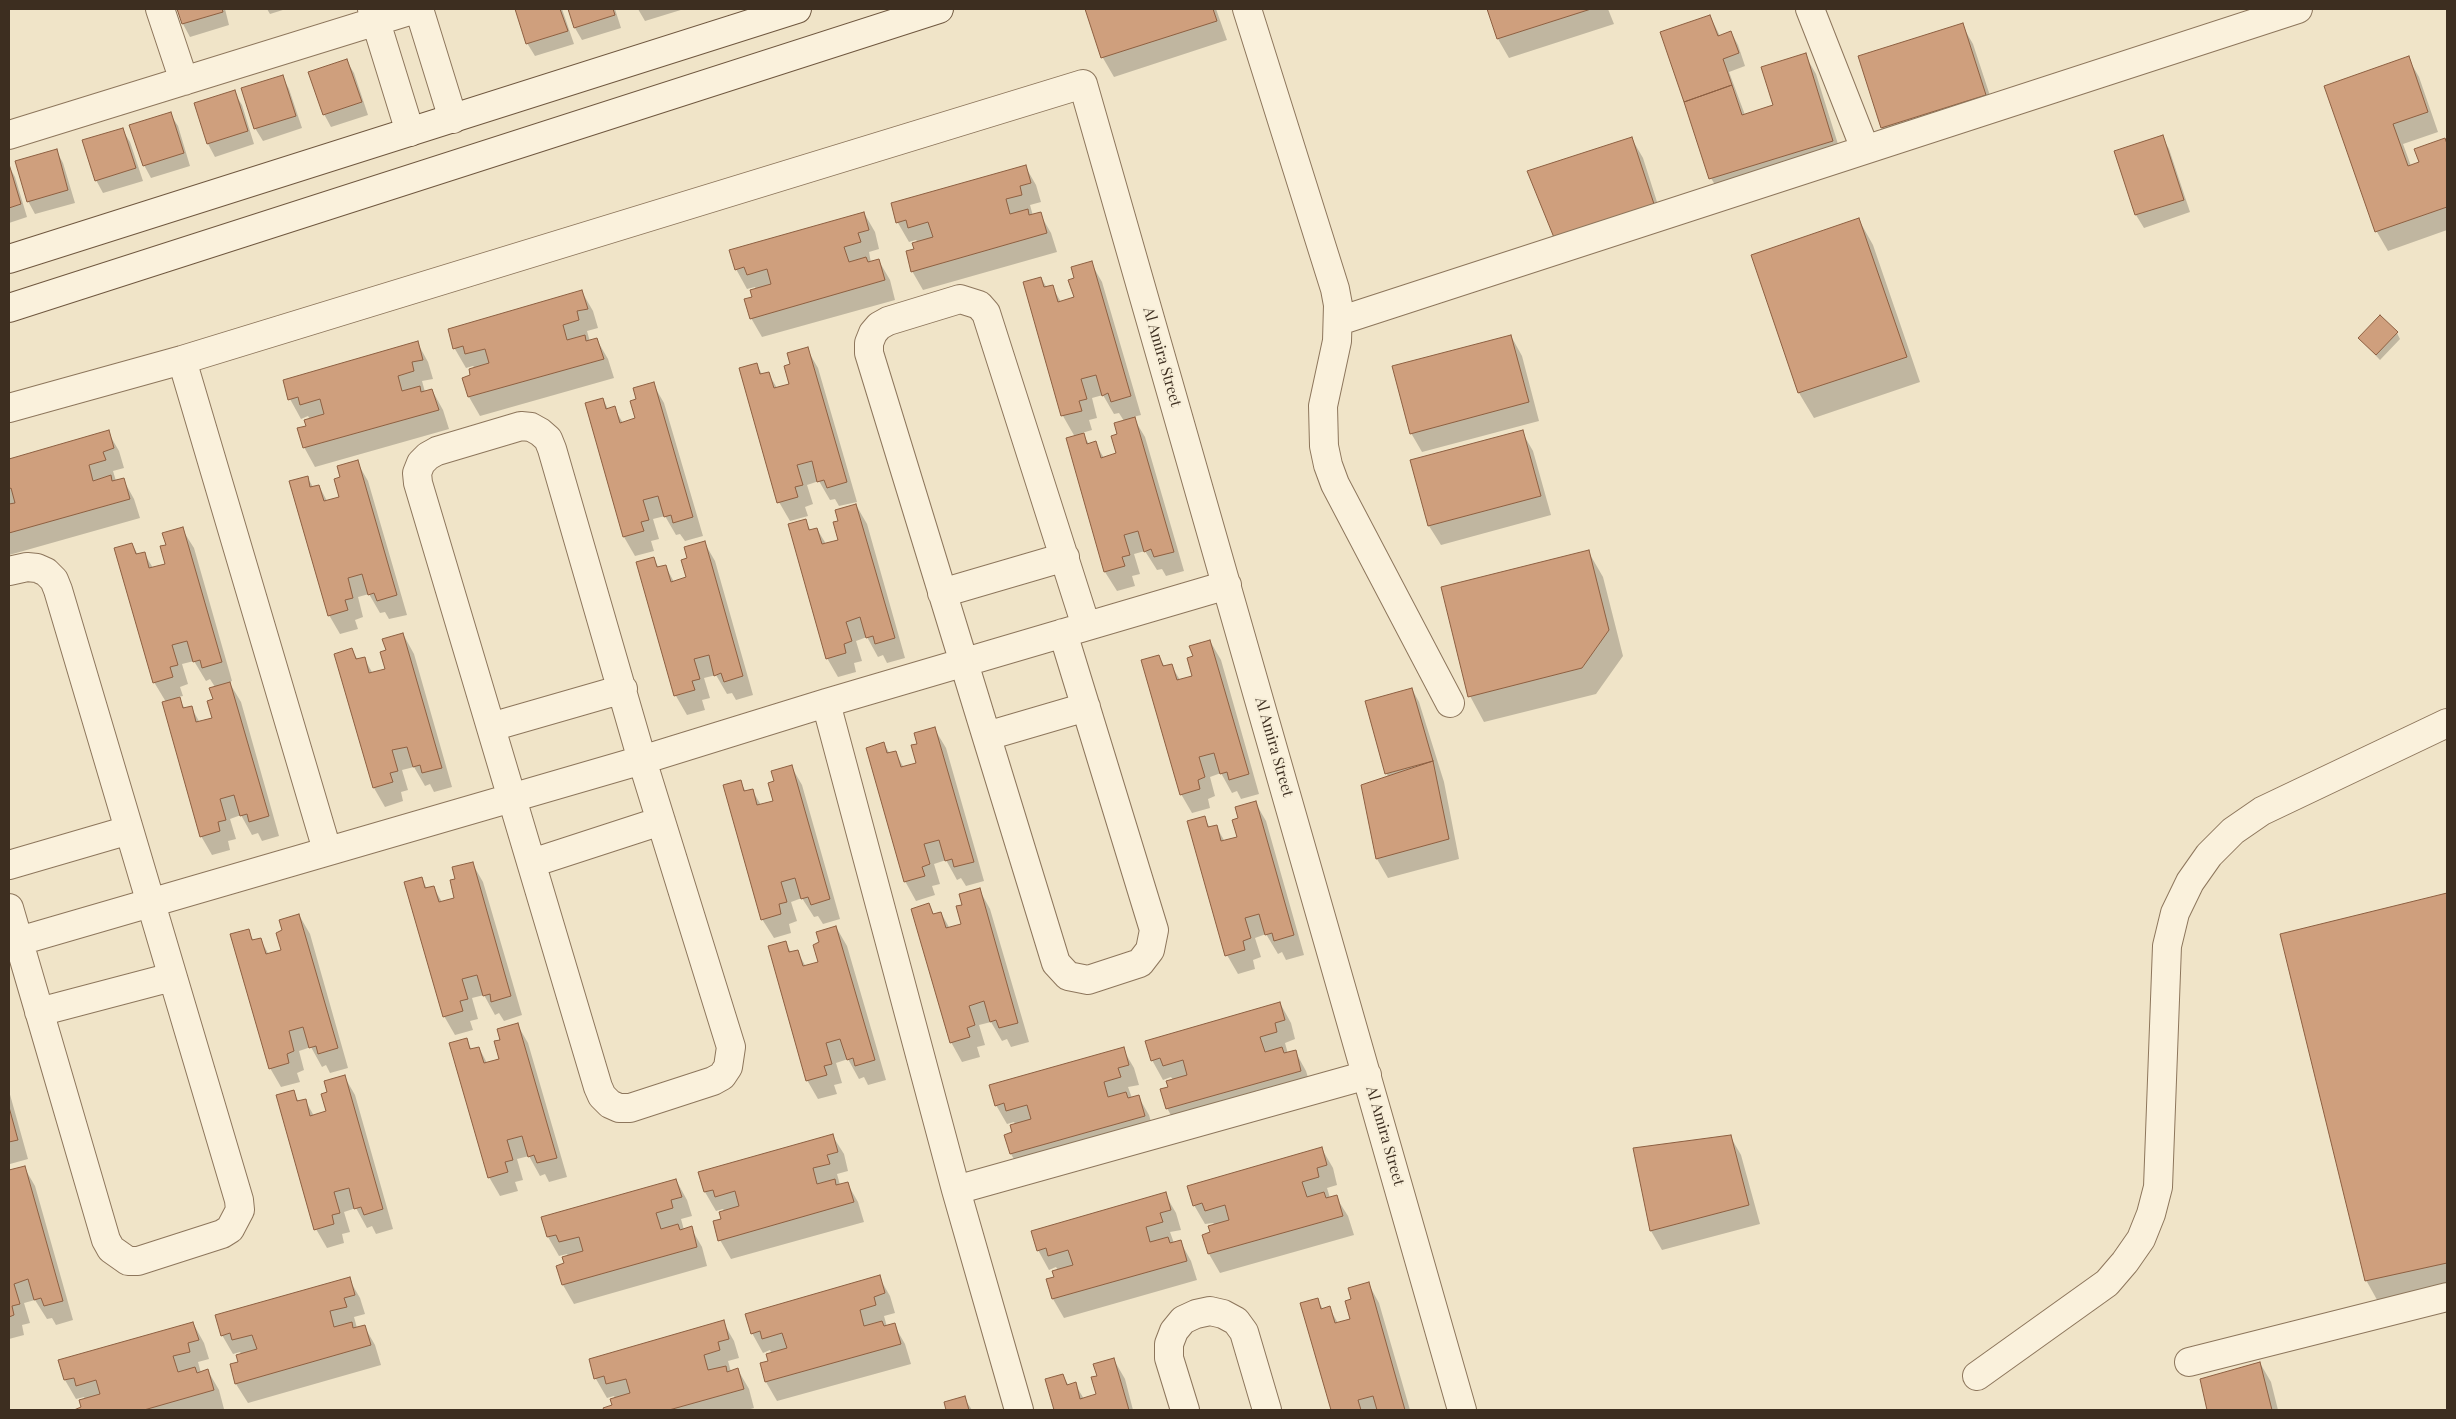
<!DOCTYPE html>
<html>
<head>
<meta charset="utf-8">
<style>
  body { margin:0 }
  #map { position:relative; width:2456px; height:1419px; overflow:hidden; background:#f0e4c8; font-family:"Playfair Display",serif }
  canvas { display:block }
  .frame { position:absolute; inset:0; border:10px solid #3d2e20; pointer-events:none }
</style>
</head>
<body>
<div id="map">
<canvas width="2456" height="1419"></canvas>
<div class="frame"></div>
</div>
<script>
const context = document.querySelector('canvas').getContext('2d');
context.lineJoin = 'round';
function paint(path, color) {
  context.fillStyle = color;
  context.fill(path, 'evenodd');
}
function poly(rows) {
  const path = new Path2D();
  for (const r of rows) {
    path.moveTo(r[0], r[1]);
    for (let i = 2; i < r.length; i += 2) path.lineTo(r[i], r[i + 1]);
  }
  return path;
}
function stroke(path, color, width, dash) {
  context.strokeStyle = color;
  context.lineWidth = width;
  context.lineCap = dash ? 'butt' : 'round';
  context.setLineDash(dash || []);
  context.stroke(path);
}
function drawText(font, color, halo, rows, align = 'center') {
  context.font = font + ' "Playfair Display",serif';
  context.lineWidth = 4;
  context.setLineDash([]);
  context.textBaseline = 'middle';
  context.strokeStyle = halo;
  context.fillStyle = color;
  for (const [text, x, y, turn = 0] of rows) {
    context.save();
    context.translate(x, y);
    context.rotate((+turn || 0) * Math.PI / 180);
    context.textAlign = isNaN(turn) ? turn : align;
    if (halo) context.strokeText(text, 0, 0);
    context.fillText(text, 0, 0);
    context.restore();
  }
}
paint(poly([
  [178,9,225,9,229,25,190,37,183,24],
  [267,9,286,9,270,14],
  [516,9,562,9,574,44,535,56,527,43],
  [569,9,615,9,621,28,582,40,575,28],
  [638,9,684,9,645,21],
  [1087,9,1216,9,1227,40,1114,77,1103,58],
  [1488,9,1608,9,1614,24,1509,58,1498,39],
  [1710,16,1720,36,1731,32,1738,45,1745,66,1729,72,1745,115,1775,106,1805,55,1816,74,1843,160,1722,197,1711,178],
  [1962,25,1973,44,1996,114,1893,147,1882,128],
  [2408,58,2419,77,2438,132,2403,144,2411,166,2420,163,2445,139,2447,144,2447,230,2388,251,2377,232,2325,87],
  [346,60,354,73,368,115,331,127,324,114],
  [282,76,289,89,302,128,263,141,255,128],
  [234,92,242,105,254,144,215,157,208,144,195,104],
  [170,114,178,126,190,166,151,178,144,165],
  [122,129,130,142,143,181,103,193,96,180],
  [2162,137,2169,149,2190,212,2144,228,2136,215,2115,152],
  [1632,139,1643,158,1665,227,1529,172],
  [56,150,63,163,75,203,35,214,28,201],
  [9,166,15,177,27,217,9,223],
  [1025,166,1036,185,1041,202,1030,205,1033,216,1040,214,1051,233,1057,252,923,290,912,271,918,242,916,240,909,242,898,223,892,204],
  [864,213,875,232,879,249,869,252,871,263,879,261,890,280,895,300,762,337,751,318,756,290,755,287,747,289,736,269],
  [1859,220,1873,245,1920,382,1814,418,1799,393,1752,255],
  [1091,263,1102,282,1141,415,1133,417,1145,437,1184,571,1166,576,1162,569,1157,570,1145,551,1134,554,1140,574,1132,576,1135,586,1117,591,1105,572,1067,439,1075,437,1063,416,1024,283,1041,278,1047,288,1052,287,1061,302,1075,298,1076,279],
  [1103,395,1114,414,1119,413,1124,421,1119,435,1118,454,1104,458,1095,443,1089,444,1082,433,1092,430,1089,420,1097,418,1092,398],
  [582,292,593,311,598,328,587,331,590,342,597,340,608,359,614,378,480,416,469,397,475,368,473,366,466,368,455,349,449,330],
  [2397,333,2400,339,2380,360,2359,338],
  [1511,336,1522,356,1539,421,1422,452,1411,433],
  [417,342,428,362,433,379,422,381,425,392,432,390,443,410,449,429,315,467,304,447,310,419,308,416,301,419,290,399],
  [807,349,818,368,857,502,839,506,835,499,830,500,819,481,807,485,813,504,805,507,808,516,790,521,779,502,756,364,762,374,768,373,777,388,791,384,792,365],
  [653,384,664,403,703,536,685,541,680,534,676,535,665,516,653,519,659,539,651,541,654,551,635,556,624,537,587,404,603,399,608,409,614,408,623,423,637,419,637,400],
  [108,432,119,451,124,468,113,471,116,481,123,479,134,499,140,518,9,555,9,460],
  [1522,432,1533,451,1551,515,1441,545,1429,526],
  [357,462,368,481,407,615,389,619,385,612,380,613,369,594,358,597,363,617,355,620,358,629,340,634,329,615,307,477,313,487,319,486,327,501,341,497,342,478],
  [856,505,867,524,905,658,887,663,883,655,878,657,867,637,856,641,862,661,854,663,856,672,838,677,827,658,805,521,811,531,817,529,826,544,839,540,840,522],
  [182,529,194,548,232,681,229,682,241,702,279,836,262,841,258,833,252,835,241,815,230,819,236,839,228,841,230,850,212,855,201,836,166,702,154,682,132,544,138,555,144,553,153,568,166,565,167,545],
  [194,661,206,681,210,679,215,687,213,719,200,723,191,707,185,709,178,697,183,696,180,687,188,684,182,664],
  [704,542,715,561,753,695,736,700,732,693,727,694,716,675,704,678,710,698,702,700,705,710,687,715,676,696,637,563,653,558,659,568,666,567,674,582,688,578,689,559],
  [1588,551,1603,577,1623,656,1596,694,1484,722,1470,696],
  [403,634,414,654,452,787,434,792,430,784,425,786,414,767,402,770,408,790,401,792,403,801,385,807,374,788,352,650,358,660,364,658,373,674,386,670,387,651],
  [1210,641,1221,660,1259,794,1241,799,1237,791,1232,793,1221,773,1210,777,1215,796,1208,799,1210,808,1192,813,1181,794,1159,657,1165,667,1171,665,1180,680,1193,676,1194,657],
  [1412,689,1419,702,1444,782,1459,859,1388,878,1377,859,1388,777,1366,702],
  [934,728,946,748,984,881,966,886,961,878,957,880,946,860,934,864,940,884,932,886,935,895,916,901,905,881,884,744,890,754,895,752,904,768,918,764,918,745],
  [791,766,802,785,840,919,823,924,818,916,814,917,802,898,791,902,797,921,789,924,791,933,774,938,762,919,740,781,746,792,752,790,761,805,775,801,776,782],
  [1255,802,1266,821,1304,955,1286,960,1282,952,1278,954,1266,934,1255,938,1261,957,1253,960,1255,969,1238,974,1227,955,1204,818,1210,828,1216,826,1225,842,1239,837,1240,819],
  [472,863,483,882,522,1015,504,1021,499,1013,495,1015,484,995,472,998,478,1019,470,1021,473,1030,455,1035,444,1016,422,878,427,889,433,887,442,902,456,899,457,879],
  [979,889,990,909,1029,1042,1011,1047,1007,1039,1002,1041,991,1022,979,1025,985,1045,977,1047,980,1057,962,1062,951,1042,929,905,934,915,941,913,950,929,963,925,964,906],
  [2447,895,2447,1303,2386,1316,2366,1280,2282,935],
  [299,915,310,934,348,1068,330,1073,326,1065,322,1067,311,1047,299,1051,304,1070,297,1073,300,1082,281,1087,270,1068,248,931,254,941,260,939,269,955,282,950,283,931],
  [836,927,847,946,886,1080,868,1085,864,1077,859,1079,848,1059,836,1063,842,1083,834,1085,837,1094,818,1099,807,1080,786,943,791,953,797,951,806,967,820,963,820,943],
  [1280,1003,1291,1023,1295,1039,1285,1043,1288,1054,1295,1051,1306,1071,1312,1090,1178,1128,1167,1108,1173,1080,1171,1077,1163,1080,1152,1060],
  [517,1024,528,1043,567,1177,549,1182,545,1174,540,1176,529,1156,517,1159,523,1180,515,1182,518,1191,500,1196,489,1177,466,1040,472,1050,479,1048,487,1063,501,1060,502,1040],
  [1123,1049,1134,1068,1139,1085,1128,1087,1132,1098,1138,1096,1149,1115,1155,1135,1022,1173,1011,1154,1005,1135,1013,1133,1016,1125,1014,1122,1007,1124,996,1105],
  [344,1076,355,1095,393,1229,376,1234,372,1226,367,1228,356,1208,344,1212,350,1232,342,1234,344,1243,327,1248,316,1229,293,1092,299,1102,305,1100,314,1116,328,1111,329,1093],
  [9,1091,28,1159,10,1164,9,1161],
  [832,1135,844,1154,848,1171,837,1174,840,1185,847,1183,858,1202,864,1222,731,1259,720,1240,725,1212,723,1209,716,1211,705,1192,699,1173],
  [1730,1136,1741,1155,1760,1224,1662,1250,1651,1231,1634,1149],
  [1322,1149,1333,1168,1337,1185,1327,1188,1330,1198,1336,1197,1348,1216,1354,1235,1220,1273,1209,1254,1215,1225,1213,1223,1205,1224,1194,1205],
  [24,1167,35,1186,73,1320,56,1325,52,1318,47,1319,35,1300,24,1303,30,1323,22,1325,24,1335,9,1339,9,1172],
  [676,1180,687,1200,692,1216,681,1219,684,1230,691,1228,702,1247,707,1266,574,1304,563,1285,558,1266,566,1264,568,1256,567,1254,559,1256,548,1237,543,1218],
  [1165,1194,1176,1213,1181,1230,1170,1232,1174,1243,1180,1241,1191,1261,1197,1280,1064,1318,1053,1299,1047,1280,1055,1278,1058,1270,1056,1267,1049,1270,1038,1250],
  [879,1277,890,1296,895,1313,884,1316,887,1327,894,1325,905,1344,911,1364,777,1401,766,1382,761,1364,769,1361,772,1354,770,1350,763,1353,752,1333],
  [349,1279,360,1298,365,1314,354,1317,357,1328,364,1326,375,1345,381,1365,248,1403,236,1384,231,1365,239,1363,242,1355,240,1352,233,1354,222,1335],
  [1368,1283,1379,1303,1410,1410,1332,1410,1302,1304,1317,1299,1323,1309,1329,1308,1338,1323,1352,1319,1353,1300],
  [723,1322,734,1341,739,1358,728,1361,731,1372,738,1370,749,1389,754,1408,747,1410,605,1410,605,1408,613,1406,615,1398,614,1396,607,1398,596,1379,590,1360],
  [193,1323,204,1343,209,1359,198,1362,201,1373,208,1371,219,1390,224,1409,75,1410,83,1408,85,1400,84,1397,76,1399,65,1380,60,1361],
  [1114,1360,1125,1379,1133,1410,1056,1410,1047,1380,1063,1376,1069,1386,1075,1384,1084,1399,1097,1395,1098,1377],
  [2260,1363,2271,1382,2278,1410,2208,1410,2202,1380],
  [964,1398,972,1410,948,1410,945,1403]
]), '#0003');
const building = poly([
  [177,9,222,9,223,12,182,24,177,9],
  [515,9,560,9,568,31,526,44,515,9],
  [568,9,613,9,615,15,574,28,568,9],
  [1085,9,1213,9,1217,21,1101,58,1085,9],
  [1487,9,1591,9,1497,39,1487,9],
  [1710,15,1718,36,1731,31,1739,53,1723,59,1732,85,1684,102,1660,32,1710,15],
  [1963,23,1986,95,1881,128,1858,56,1963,23],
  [1806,53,1833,141,1709,179,1684,102,1732,85,1742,115,1773,105,1761,67,1806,53],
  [2409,56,2428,112,2393,124,2408,166,2419,162,2414,149,2445,138,2447,144,2447,207,2375,232,2324,86,2409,56],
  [347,59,362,102,323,115,308,72,347,59],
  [283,75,296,116,254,129,241,88,283,75],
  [235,90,248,131,207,144,194,103,235,90],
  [171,112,184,153,143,166,129,125,171,112],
  [123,128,136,168,95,181,82,140,123,128],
  [2163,135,2184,200,2135,215,2114,151,2163,135],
  [1632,137,1655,207,1555,240,1527,171,1632,137],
  [57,149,68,190,27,202,15,161,57,149],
  [9,164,21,204,9,208,9,164],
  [1026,165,1031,183,1020,186,1022,195,1006,199,1010,214,1028,209,1029,215,1041,212,1047,233,911,272,906,251,914,249,912,243,933,237,928,222,908,228,906,220,896,223,891,203,1026,165],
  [864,212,869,230,858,233,861,242,844,247,849,262,866,257,868,262,879,259,885,280,750,319,744,299,752,297,750,290,771,284,767,269,747,275,744,267,735,270,729,250,864,212],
  [1859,218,1907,357,1798,393,1751,255,1859,218],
  [1092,261,1131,396,1111,402,1108,393,1102,396,1096,375,1081,379,1087,399,1079,401,1082,411,1061,416,1023,282,1041,277,1044,287,1053,285,1058,302,1074,297,1068,280,1074,278,1071,267,1092,261],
  [582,290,588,309,577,311,579,320,563,325,567,340,585,335,586,341,597,338,604,359,468,397,462,378,470,375,469,369,489,363,485,349,465,354,463,346,453,349,448,329,582,290],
  [2380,315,2398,332,2376,355,2358,338,2380,315],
  [1511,335,1529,402,1410,434,1392,366,1511,335],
  [418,341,423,360,412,362,414,371,398,376,402,391,420,386,421,392,432,389,439,410,303,448,297,428,306,426,304,420,324,414,320,399,300,405,298,397,288,400,283,380,418,341],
  [808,347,847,482,827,488,824,480,817,482,812,461,797,465,803,485,795,487,798,497,777,503,739,368,757,363,760,374,769,372,774,388,789,384,784,366,790,364,787,353,808,347],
  [654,382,693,517,673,523,671,515,664,517,658,496,643,500,649,520,641,522,644,531,623,537,585,403,603,398,606,409,615,406,620,423,635,418,630,401,636,399,633,388,654,382],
  [1135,417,1174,552,1154,557,1151,549,1144,552,1138,531,1124,535,1130,555,1122,557,1125,566,1104,572,1066,438,1084,433,1087,444,1096,441,1101,458,1116,453,1111,436,1117,434,1114,423,1135,417],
  [109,430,114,448,103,452,106,460,89,465,93,481,111,475,112,481,124,478,130,499,9,533,9,504,15,503,11,488,9,489,9,459,109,430],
  [1523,430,1541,496,1428,526,1410,460,1523,430],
  [358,460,397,595,377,601,374,593,368,595,362,574,348,578,353,598,345,600,348,610,328,616,289,481,308,476,310,487,319,485,324,501,339,497,334,479,340,477,337,466,358,460],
  [856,504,895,638,875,644,873,636,866,638,860,617,846,622,852,641,844,644,846,653,826,659,788,524,806,519,809,530,817,528,822,544,838,540,833,522,838,521,835,510,856,504],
  [183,527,222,662,202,668,200,660,193,662,187,641,172,645,178,665,170,667,173,677,153,683,114,548,132,543,136,554,145,552,149,568,165,564,160,546,166,545,162,533,183,527],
  [705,541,743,676,724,682,721,673,714,676,709,655,694,659,700,679,692,681,695,690,674,696,636,562,654,557,657,567,666,565,671,582,686,577,681,560,687,558,684,547,705,541],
  [1589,550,1609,630,1582,668,1468,697,1441,587,1589,550],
  [403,633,442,768,422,773,420,765,413,767,407,747,392,750,398,771,390,773,393,782,373,788,334,654,352,648,356,659,365,657,369,673,385,669,380,652,386,650,382,639,403,633],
  [1210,640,1249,774,1229,780,1227,772,1220,774,1214,753,1199,757,1205,777,1198,780,1200,789,1180,795,1141,660,1159,655,1163,666,1172,664,1177,680,1192,676,1187,658,1193,656,1189,646,1210,640],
  [230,682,269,816,249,822,247,814,240,816,234,795,220,799,226,820,218,822,220,831,200,837,162,702,180,697,183,708,192,706,196,722,212,718,207,701,213,699,209,688,230,682],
  [1412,688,1433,761,1385,774,1365,701,1412,688],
  [935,727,974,862,954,867,952,859,945,861,939,840,924,844,930,864,922,867,925,876,904,882,866,748,884,742,887,753,896,751,901,767,916,763,911,745,917,744,914,733,935,727],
  [1433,761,1449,839,1376,859,1361,785,1433,761],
  [792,765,830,899,811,905,808,897,801,899,795,878,781,882,787,902,779,904,781,914,761,920,723,785,741,780,744,791,753,789,757,805,773,801,768,783,774,781,771,771,792,765],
  [1256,801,1294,935,1274,941,1272,933,1265,935,1259,914,1245,918,1251,938,1243,941,1245,950,1225,956,1187,821,1205,816,1208,827,1217,825,1221,841,1237,837,1232,820,1238,818,1235,807,1256,801],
  [473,862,511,996,491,1002,490,994,483,996,477,975,462,979,468,999,460,1001,463,1011,443,1017,404,882,422,877,425,888,434,886,439,902,454,898,450,880,455,879,452,867,473,862],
  [980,888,1018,1023,999,1028,996,1020,990,1022,984,1001,969,1006,975,1025,967,1028,970,1037,950,1043,911,909,929,903,933,914,941,912,946,928,961,924,956,906,962,905,959,894,980,888],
  [2447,893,2447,1263,2365,1281,2280,934,2447,893],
  [299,914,338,1048,318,1054,316,1046,309,1048,303,1027,289,1031,294,1051,287,1054,289,1063,269,1069,230,934,249,929,252,940,261,938,266,954,281,950,276,933,282,930,279,920,299,914],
  [836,926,875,1060,855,1066,853,1058,847,1060,840,1039,826,1043,832,1064,824,1066,827,1075,806,1081,768,946,786,941,789,952,798,950,803,966,818,962,813,945,819,942,816,932,836,926],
  [1280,1002,1285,1020,1275,1023,1277,1032,1260,1037,1265,1052,1282,1047,1284,1053,1296,1050,1301,1071,1166,1109,1160,1089,1168,1087,1166,1081,1187,1075,1183,1060,1163,1066,1160,1058,1151,1061,1145,1041,1280,1002],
  [518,1023,557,1158,537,1163,534,1155,528,1157,522,1136,507,1140,513,1160,505,1162,508,1172,488,1178,449,1043,467,1038,470,1049,479,1047,484,1063,499,1059,494,1041,500,1040,497,1029,518,1023],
  [1124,1047,1129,1065,1118,1068,1121,1077,1104,1082,1108,1097,1126,1092,1128,1098,1139,1095,1145,1116,1010,1154,1004,1135,1012,1132,1010,1125,1031,1119,1027,1105,1006,1111,1004,1103,995,1106,989,1085,1124,1047],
  [345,1075,383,1209,364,1215,361,1207,354,1209,349,1188,334,1192,340,1213,332,1215,334,1224,314,1230,276,1095,294,1090,297,1101,306,1099,310,1116,326,1111,321,1094,327,1092,324,1081,345,1075],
  [9,1107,18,1140,9,1142,9,1107],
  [833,1134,838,1152,827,1155,830,1164,813,1168,817,1184,835,1179,836,1185,848,1182,854,1202,718,1241,713,1221,721,1219,719,1212,739,1206,735,1191,715,1197,713,1190,704,1192,698,1172,833,1134],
  [1731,1135,1749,1205,1650,1231,1633,1148,1731,1135],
  [1322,1147,1327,1165,1317,1168,1319,1177,1302,1182,1307,1197,1324,1192,1326,1198,1337,1195,1343,1216,1208,1254,1202,1235,1210,1232,1208,1226,1229,1220,1225,1205,1205,1211,1202,1203,1193,1206,1187,1186,1322,1147],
  [25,1166,63,1301,44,1306,41,1298,34,1300,28,1279,14,1284,20,1304,12,1306,14,1315,9,1317,9,1170,25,1166],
  [676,1179,682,1197,671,1200,673,1208,656,1213,661,1229,678,1224,680,1230,692,1226,697,1247,562,1285,556,1266,564,1263,562,1257,583,1251,579,1237,559,1242,556,1235,547,1237,541,1217,676,1179],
  [1166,1192,1171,1210,1160,1213,1163,1222,1146,1227,1150,1242,1168,1237,1170,1243,1181,1240,1187,1261,1052,1299,1046,1279,1054,1277,1052,1271,1073,1265,1068,1250,1048,1256,1046,1248,1037,1251,1031,1231,1166,1192],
  [880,1275,885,1293,874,1297,876,1305,860,1310,864,1326,882,1321,884,1326,895,1323,901,1344,765,1382,760,1363,768,1361,766,1354,787,1348,782,1333,762,1339,760,1331,751,1334,745,1314,880,1275],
  [350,1277,355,1295,344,1298,347,1307,330,1311,334,1327,352,1322,353,1328,365,1325,371,1345,235,1384,230,1364,238,1362,236,1355,257,1349,252,1335,232,1340,230,1333,221,1336,215,1315,350,1277],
  [1369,1282,1405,1410,1377,1410,1373,1396,1358,1400,1361,1410,1331,1410,1300,1303,1318,1298,1321,1309,1330,1306,1335,1323,1350,1319,1345,1301,1351,1299,1348,1288,1369,1282],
  [724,1320,729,1339,718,1342,720,1350,704,1355,708,1370,726,1366,727,1372,738,1368,744,1389,669,1410,604,1410,603,1408,612,1405,610,1399,630,1393,626,1379,606,1384,604,1376,594,1379,589,1359,724,1320],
  [193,1322,199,1340,188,1343,190,1352,173,1356,178,1372,195,1367,197,1373,208,1369,214,1390,144,1410,74,1410,81,1407,79,1400,100,1394,96,1380,76,1386,74,1378,64,1380,58,1360,193,1322],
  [1114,1358,1129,1410,1054,1410,1045,1379,1063,1374,1067,1385,1076,1382,1080,1399,1096,1394,1091,1377,1097,1376,1093,1364,1114,1358],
  [2260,1362,2272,1410,2207,1410,2200,1379,2260,1362],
  [965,1396,969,1410,946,1410,944,1402,965,1396]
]);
paint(building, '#cf9f7d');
stroke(building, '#8d5f41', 1);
const street = poly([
  [160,9,184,81],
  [372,9,410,132],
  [419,9,453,119],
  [1247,9,1335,289,1338,305,1337,341,1323,406,1324,446,1328,465,1335,484,1450,703],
  [1810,9,1865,149],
  [9,135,416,9],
  [1339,321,2298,9],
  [182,360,327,850],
  [9,408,182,360,1083,84,1462,1410],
  [521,426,531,427,540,432,548,439,552,449,642,760,731,1047,728,1067,722,1076,713,1081,630,1108,619,1108,610,1104,602,1096,598,1087,418,483,417,473,421,463,428,456,437,451,521,426],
  [9,571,27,567,37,568,46,572,54,580,58,590,239,1200,240,1210,230,1229,222,1234,138,1261,128,1261,111,1249,106,1240,9,908],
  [942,593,1065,557],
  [1063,633,1154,930,1150,950,1140,963,1088,980,1068,976,1056,963,869,353,869,343,873,333,879,326,888,321,960,299,979,305,986,313,1086,626],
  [826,703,956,1190,1019,1410],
  [491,727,623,689],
  [987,736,1086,707],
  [532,863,661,821],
  [9,865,129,830],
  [9,944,642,760,826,703,1227,585],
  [39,1012,172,977],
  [956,1190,1367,1075],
  [2189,1362,2447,1297],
  [1977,1376,2107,1283,2125,1262,2141,1239,2151,1214,2158,1187,2167,946,2175,913,2190,882,2209,855,2233,831,2262,811,2447,723],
  [1185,1410,1169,1358,1169,1344,1174,1331,1183,1320,1196,1314,1210,1311,1223,1314,1236,1321,1244,1332,1267,1410]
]);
const secondary = poly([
  [9,259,797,9],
  [9,308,939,9]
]);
stroke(street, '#8d765c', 30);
stroke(secondary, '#6f573f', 30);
stroke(street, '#faf1dc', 28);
stroke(secondary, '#faf1dc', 28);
drawText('15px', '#3d2e20', '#f7eed8', [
  ["Al Amira Street",1162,357,74],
  ["Al Amira Street",1274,747,74],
  ["Al Amira Street",1385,1136,74]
]);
</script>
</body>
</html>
